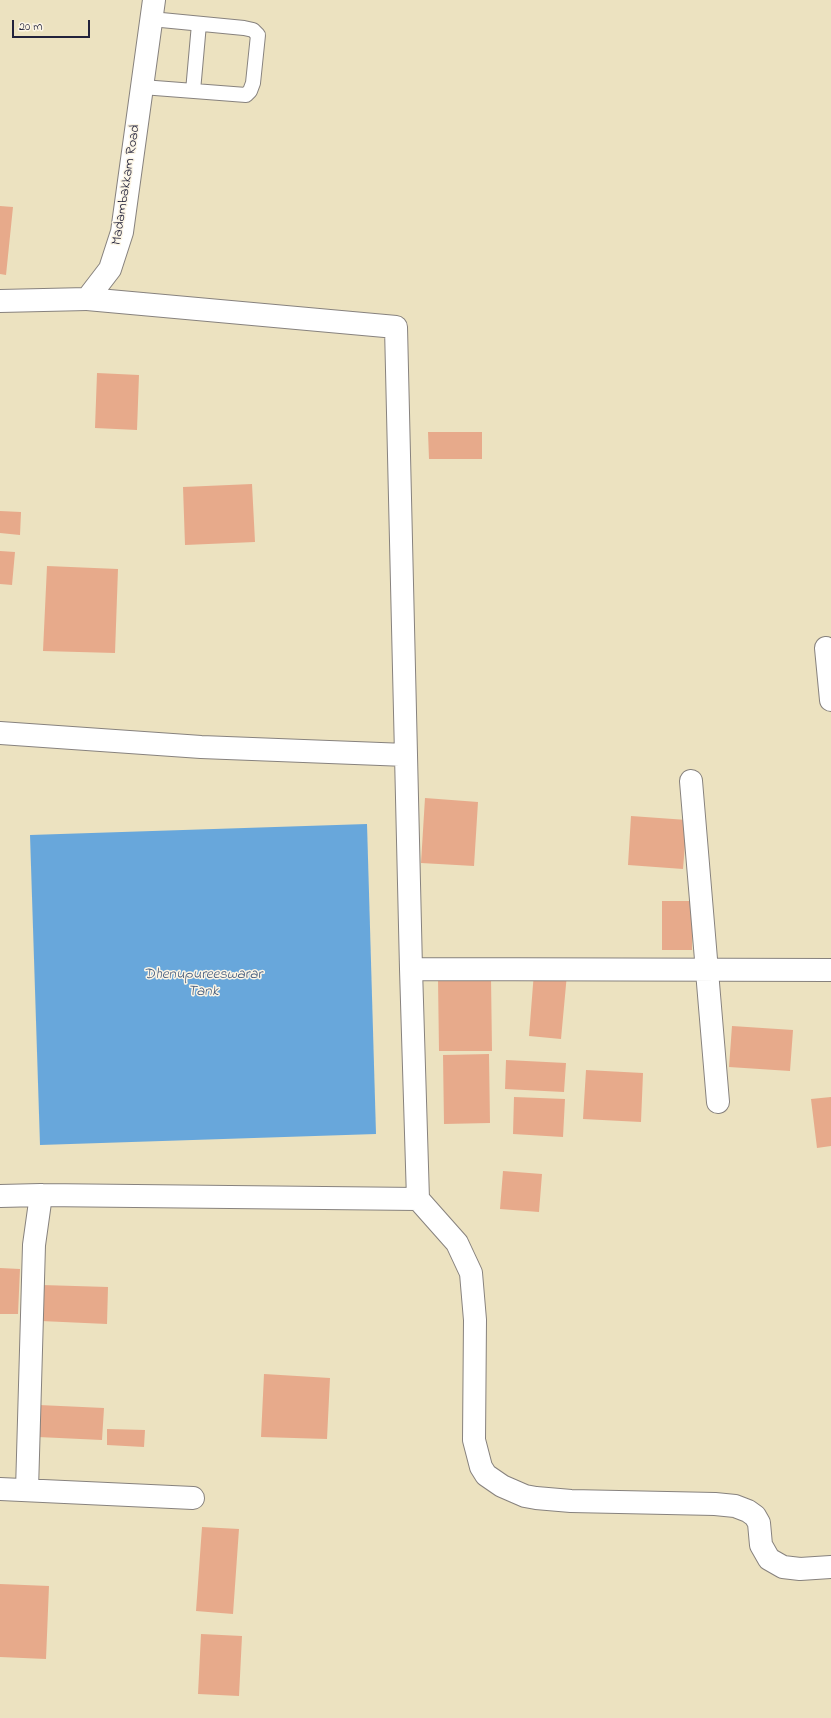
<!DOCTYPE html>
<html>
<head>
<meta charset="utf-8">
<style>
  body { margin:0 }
  #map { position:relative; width:831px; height:1718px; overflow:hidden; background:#ece2c0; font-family:"Indie Flower",sans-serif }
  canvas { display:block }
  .scale { position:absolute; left:12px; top:20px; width:78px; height:18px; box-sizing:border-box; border:2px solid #22223b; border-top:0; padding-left:5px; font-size:12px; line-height:14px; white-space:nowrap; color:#22223b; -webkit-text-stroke:3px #fcf5e5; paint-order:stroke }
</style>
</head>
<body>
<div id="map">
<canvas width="831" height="1718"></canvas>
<div class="scale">20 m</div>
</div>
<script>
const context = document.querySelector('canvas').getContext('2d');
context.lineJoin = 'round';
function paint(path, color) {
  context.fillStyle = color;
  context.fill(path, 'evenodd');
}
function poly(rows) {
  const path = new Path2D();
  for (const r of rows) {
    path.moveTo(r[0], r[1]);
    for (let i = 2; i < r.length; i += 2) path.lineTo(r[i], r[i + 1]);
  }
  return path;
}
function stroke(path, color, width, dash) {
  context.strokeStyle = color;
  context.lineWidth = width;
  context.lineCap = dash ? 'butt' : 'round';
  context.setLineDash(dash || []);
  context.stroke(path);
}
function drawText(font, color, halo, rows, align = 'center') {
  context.font = font + ' "Indie Flower",sans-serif';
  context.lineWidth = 3;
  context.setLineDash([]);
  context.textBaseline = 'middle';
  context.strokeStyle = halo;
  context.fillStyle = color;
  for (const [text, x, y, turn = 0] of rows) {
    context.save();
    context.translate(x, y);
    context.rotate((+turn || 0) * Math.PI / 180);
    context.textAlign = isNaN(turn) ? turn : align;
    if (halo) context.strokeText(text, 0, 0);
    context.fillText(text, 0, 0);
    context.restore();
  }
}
paint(poly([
  [367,824,376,1134,40,1145,30,835]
]), '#68a7db');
paint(poly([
  [0,206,13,207,6,275,0,274],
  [97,373,139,375,137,430,95,428],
  [428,432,482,432,482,459,429,459],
  [252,484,255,542,185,545,183,487],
  [0,511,21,512,20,535,0,533],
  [0,551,15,552,12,585,0,584],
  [47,566,118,569,115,653,43,651],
  [425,798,478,802,474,866,421,863],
  [631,816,687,820,683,869,628,865],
  [662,901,693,901,692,950,662,950],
  [534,972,567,974,561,1039,529,1036],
  [491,978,492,1051,439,1051,438,979],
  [732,1026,793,1030,790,1071,729,1067],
  [489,1054,490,1123,444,1124,443,1055],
  [506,1060,566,1063,564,1092,505,1089],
  [586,1070,643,1073,641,1122,583,1119],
  [514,1097,565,1099,563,1137,513,1134],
  [831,1097,831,1146,817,1148,811,1099],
  [503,1171,542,1174,539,1212,500,1209],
  [0,1268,20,1269,18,1314,0,1314],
  [42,1285,108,1287,107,1324,41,1321],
  [264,1374,330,1378,327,1439,261,1437],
  [39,1405,104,1408,102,1440,38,1437],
  [107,1429,145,1430,144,1447,107,1445],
  [202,1527,239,1529,233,1614,196,1611],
  [0,1584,49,1586,46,1659,0,1657],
  [201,1634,242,1636,239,1696,198,1694]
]), '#e7aa8b');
const lane = poly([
  [142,87,246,95,250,91,253,83,258,35,253,30,244,28,151,19],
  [193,91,199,24]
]);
const street = poly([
  [87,299,396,327,411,969,418,1199,457,1243,471,1273,475,1320,474,1440,481,1467,486,1475,502,1486,525,1496,536,1498,571,1501,715,1504,735,1506,748,1511,755,1516,759,1523,761,1545,769,1559,783,1567,800,1569,831,1567],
  [826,648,831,700],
  [0,733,201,747,406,755],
  [691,781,718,1102],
  [411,969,831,970],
  [0,1196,41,1195,418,1199],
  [0,1489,193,1498],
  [27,1490,34,1245,41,1195]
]);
const secondary = poly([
  [0,301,87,299,110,269,122,232,154,0]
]);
stroke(lane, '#87827e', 16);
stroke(street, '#87827e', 24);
stroke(secondary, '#87827e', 24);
stroke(lane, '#fff', 14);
stroke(street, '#fff', 22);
stroke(secondary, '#fff', 22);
drawText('14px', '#22223b', '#fcf5e5', [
  ["Madambakkam Road",127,185,-81]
]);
drawText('italic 15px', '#3e577b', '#fcf5e5', [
  ["Dhenupureeswarar",203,976],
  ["Tank",203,993]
]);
</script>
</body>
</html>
